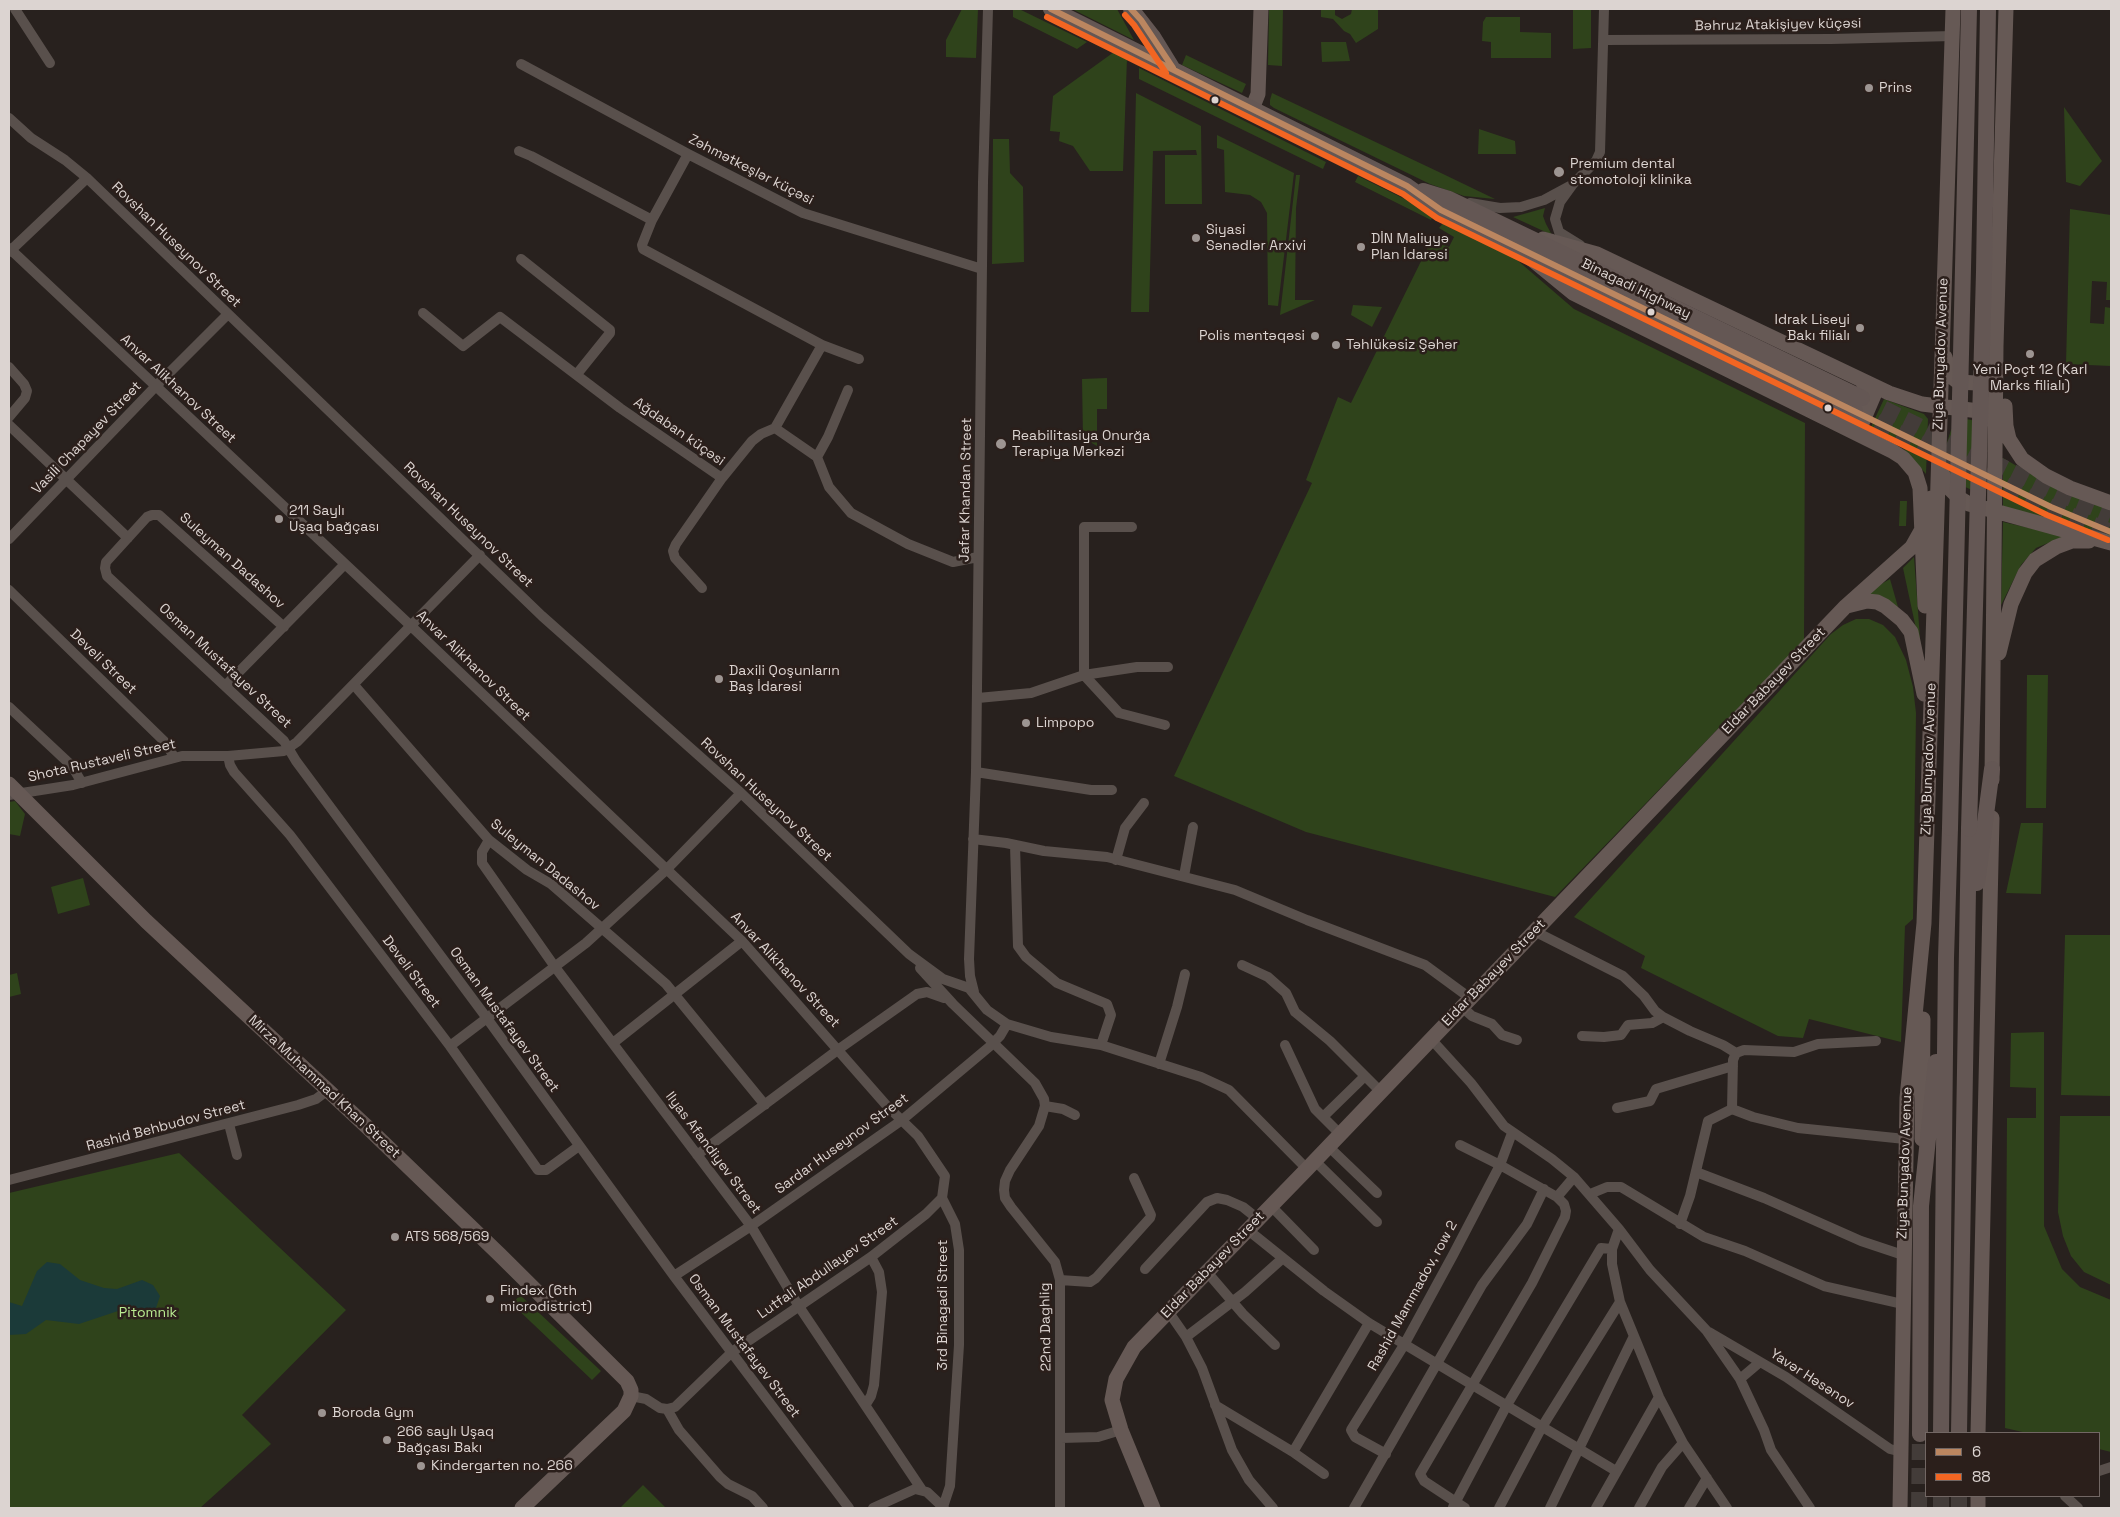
<!DOCTYPE html>
<html>
<head>
<meta charset="utf-8">
<style>
  body { margin:0 }
  #map { position:relative; width:2120px; height:1517px; overflow:hidden; background:#28211e; font-family:"Space Grotesk",sans-serif }
  canvas { display:block }
  .frame { position:absolute; inset:0; border:10px solid #dcd4d1; pointer-events:none }
  .legend { position:absolute; left:1925px; top:1432px; width:175px; height:65px; box-sizing:border-box; background:#2b1f1b; border:1px solid #726764; margin:0; padding:6px 9px; list-style:none; font-size:15px; color:#dcd4d1 }
  .legend li { display:flex; align-items:center; gap:10px; height:25px }
  .legend b { width:25px; border:1px solid #726764 }
</style>
</head>
<body>
<div id="map">
<canvas width="2120" height="1517"></canvas>
<div class="frame"></div>
<ul class="legend">
<li><b style="height:6px;background:#bb8660"></b>6</li>
<li><b style="height:6px;background:#f26522"></b>88</li>
</ul>
</div>
<script>
const context = document.querySelector('canvas').getContext('2d');
context.lineJoin = 'round';
function paint(path, color) {
  context.fillStyle = color;
  context.fill(path, 'evenodd');
}
function poly(rows) {
  const path = new Path2D();
  for (const r of rows) {
    path.moveTo(r[0], r[1]);
    for (let i = 2; i < r.length; i += 2) path.lineTo(r[i], r[i + 1]);
  }
  return path;
}
function stroke(path, color, width, dash) {
  context.strokeStyle = color;
  context.lineWidth = width;
  context.lineCap = dash ? 'butt' : 'round';
  context.setLineDash(dash || []);
  context.stroke(path);
}
function drawText(font, color, halo, rows, align = 'center') {
  context.font = font + ' "Space Grotesk",sans-serif';
  context.lineWidth = 5;
  context.setLineDash([]);
  context.textBaseline = 'middle';
  context.strokeStyle = halo;
  context.fillStyle = color;
  for (const [text, x, y, turn = 0] of rows) {
    context.save();
    context.translate(x, y);
    context.rotate((+turn || 0) * Math.PI / 180);
    context.textAlign = isNaN(turn) ? turn : align;
    if (halo) context.strokeText(text, 0, 0);
    context.fillText(text, 0, 0);
    context.restore();
  }
}
paint(poly([
  [962,9,978,9,976,58,946,57,946,40],
  [1013,9,1019,9,1087,42,1077,49,1013,17],
  [1072,9,1117,9,1134,40],
  [1269,9,1283,9,1282,66,1268,65],
  [1321,9,1335,9,1335,15,1342,19,1351,14,1352,9,1378,9,1378,29,1356,43,1350,34,1344,31,1333,19,1321,17],
  [1573,9,1591,9,1591,48,1573,49],
  [1486,17,1520,17,1520,32,1551,33,1551,58,1491,58,1491,42,1482,41,1483,22],
  [1321,42,1346,42,1350,61,1322,62],
  [1114,52,1127,58,1123,171,1090,171,1073,146,1059,141,1060,132,1050,131,1053,96],
  [1186,55,1246,84,1242,93,1182,65],
  [1139,68,1326,162,1323,169,1139,79],
  [1136,93,1201,126,1202,204,1165,204,1165,155,1197,155,1196,150,1153,151,1149,312,1131,312],
  [1272,93,1441,173,1495,199,1464,196,1430,184,1274,108,1270,105,1270,100],
  [2064,107,2102,161,2080,186,2066,182],
  [1479,129,1515,141,1516,154,1478,154],
  [1217,135,1294,173,1278,306,1268,305,1267,213,1261,202,1250,195,1225,192,1224,150,1217,148],
  [993,139,1009,139,1010,173,1023,187,1024,262,992,264],
  [1296,175,1300,175,1296,208,1295,300,1315,300,1280,315],
  [1358,176,1435,214,1431,220,1355,182],
  [1545,208,1543,216,1546,224,1552,235,1513,217],
  [2070,209,2111,215,2111,300,2106,300,2107,282,2092,281,2090,323,2104,324,2105,307,2111,308,2111,366,2066,364],
  [1443,223,1451,224,1509,253,1574,309,1805,423,1804,640,1555,897,1306,832,1174,776,1312,483,1306,480,1338,397,1351,403,1432,239,1449,247,1454,237,1439,228],
  [1353,305,1382,307,1372,327,1351,315],
  [1107,378,1107,409,1097,409,1097,446,1083,438,1082,379],
  [1884,399,1924,414,1928,419,1926,474,1903,448,1870,429],
  [1966,419,1977,421,1972,490,1954,482,1945,463,1946,446,1951,430,1956,422],
  [2003,458,2041,480,2111,509,2111,537,2003,507],
  [1900,501,1907,501,1906,526,1899,526],
  [2003,522,2065,536,2036,548,2021,565,2001,605],
  [1914,557,1921,652,1903,568],
  [1890,579,1900,614,1872,599,1869,591],
  [1856,619,1869,619,1883,625,1895,637,1906,660,1913,687,1916,713,1913,919,1905,926,1901,1042,1809,1019,1803,1038,1778,1036,1641,968,1645,956,1574,917,1831,634,1843,625],
  [2027,675,2048,675,2046,808,2026,808],
  [15,801,25,814,20,836,9,834,9,802],
  [2021,823,2043,823,2041,894,2006,893],
  [83,878,90,905,58,914,51,887],
  [2065,935,2111,935,2111,1096,2061,1095],
  [17,973,21,994,9,997,9,975],
  [2044,1032,2044,1226,2062,1269,2080,1287,2111,1300,2111,1452,2099,1449,2099,1433,2027,1433,2005,1428,2007,1118,2036,1118,2036,1088,2010,1087,2011,1033],
  [2060,1116,2111,1116,2111,1285,2084,1272,2071,1256,2063,1236,2058,1212],
  [179,1153,346,1310,242,1415,271,1444,200,1508,9,1508,9,1193],
  [520,1295,601,1371,592,1380,512,1304],
  [643,1485,666,1508,620,1508]
]), '#2f431b');
paint(poly([
  [47,1262,60,1264,80,1280,104,1288,117,1289,142,1280,153,1285,160,1296,156,1308,146,1313,124,1309,79,1324,46,1320,26,1334,9,1335,9,1302,22,1306,37,1271]
]), '#1b3a39');
stroke(poly([
  [1862,398,2056,493,2111,515],
  [1855,411,2051,507,2111,532],
  [1919,1508,1920,1434],
  [1941,1508,1941,1496],
  [1959,1508,1959,1496]
]), '#433c39', 16, [16, 8]);
stroke(poly([
  [15,9,50,63],
  [1604,40,1831,39,1953,36],
  [521,64,688,154,803,213,982,269],
  [9,118,31,138,65,160,87,178,542,616,741,793,909,954,943,979,969,988,987,1010,1007,1024,1051,1037,1101,1045,1201,1077,1229,1090,1307,1169],
  [519,151,531,156,652,220],
  [688,154,652,220,642,245,643,249,822,345,859,359],
  [1470,203,1500,208,1521,207,1544,200,1570,186],
  [1580,245,1559,232,1555,219,1560,202,1573,184,1596,161,1600,152,1604,9],
  [9,248,411,626,742,941,887,1106,918,1136,945,1176,942,1198,955,1224,959,1250,959,1345,950,1486,943,1507],
  [9,252,87,178],
  [521,259,610,330,610,333,577,374],
  [423,313,463,346,500,317,620,408,722,478,752,441,761,434,775,428,817,457,829,487,851,513,908,544,953,562,978,557],
  [9,367,24,384,27,391,25,398,9,417],
  [9,425,128,538],
  [775,428,822,345],
  [817,457,828,437,848,390],
  [1132,527,1084,527,1084,675,1119,713,1165,725],
  [9,539,155,387,228,314],
  [702,588,675,558,673,551,676,544,722,478],
  [9,590,166,743,174,757],
  [284,627,159,515,152,515,147,517,106,562,105,568,107,576,284,741,296,761,486,1017,674,1276,849,1508],
  [226,685,345,564],
  [354,685,489,840,527,870,551,884,666,984,765,1105],
  [978,698,1031,693,1084,675,1137,667,1168,667],
  [9,707,72,766,82,783],
  [228,756,230,765,234,772,290,835,450,1046,538,1170,546,1170,579,1146],
  [976,772,1091,790,1112,790],
  [9,795,73,785,182,756,228,756,284,751,297,742,480,555],
  [973,839,1006,843,1044,851,1107,857,1235,890,1307,920,1425,965,1470,998],
  [489,840,482,852,482,863,555,967,751,1226,798,1305,922,1490],
  [1015,845,1018,946,1026,957,1057,983,1107,1004,1111,1015,1101,1045],
  [1116,860,1125,828,1144,803],
  [1184,876,1193,827],
  [1534,931,1623,976,1644,996,1655,1011,1663,1017,1690,1031,1723,1045,1736,1053],
  [1242,965,1268,977,1286,993,1295,1012,1330,1041,1380,1091],
  [920,968,953,1004,1035,1083,1044,1099,1045,1106,1039,1126,1010,1170,1005,1181,1004,1190,1005,1198,1011,1207,1055,1262,1060,1280,1060,1508],
  [974,992,970,976,969,959,976,772,983,182,988,9],
  [1462,1007,1472,1016,1492,1024,1502,1035,1517,1040],
  [1582,1036,1604,1037,1621,1035,1628,1025,1652,1023,1663,1017],
  [1431,1039,1471,1083,1504,1126,1552,1159,1574,1177,1619,1229,1650,1270,1706,1330,1740,1379,1764,1430,1771,1450,1810,1508],
  [613,1043,742,941],
  [1285,1045,1315,1109,1340,1134],
  [450,1046,586,943,666,870,741,793],
  [1159,1064,1177,1007,1185,974],
  [1045,1106,1063,1109,1075,1115],
  [1617,1108,1650,1101,1656,1089,1733,1066],
  [1732,1109,1753,1117,1798,1128,1905,1139],
  [1323,1117,1365,1076],
  [229,1124,237,1155],
  [1460,1145,1500,1165,1557,1197,1574,1177],
  [1328,1146,1377,1193],
  [697,1155,839,1049,917,994,927,992,944,998],
  [1315,1161,1377,1222],
  [1696,1172,1764,1198,1861,1241,1903,1255],
  [9,1180,298,1105,316,1099,328,1090],
  [1590,1194,1607,1187,1621,1187,1704,1237,1745,1251,1824,1286,1903,1304],
  [1271,1206,1314,1250],
  [1680,1224,1690,1196,1708,1121,1732,1109,1733,1060,1736,1053,1744,1050,1794,1052,1818,1044,1876,1041],
  [1619,1229,1612,1249,1612,1264,1620,1302,1659,1397,1683,1443,1727,1508],
  [1248,1230,1324,1291,1369,1323,1616,1471],
  [1145,1269,1207,1202,1217,1198,1227,1200,1243,1207,1258,1219],
  [1207,1272,1243,1314,1275,1345],
  [674,1276,751,1226,902,1120,989,1047,1000,1036,1007,1024],
  [1060,1280,1090,1282,1096,1278,1150,1218,1151,1215,1134,1178],
  [1168,1311,1186,1337,1202,1368,1232,1450,1249,1480,1273,1508],
  [1709,1332,1786,1377,1890,1449,1902,1452],
  [1186,1337,1245,1292,1283,1258],
  [1740,1379,1760,1362],
  [631,1396,646,1399,660,1408,667,1409,675,1407,732,1352,871,1257,926,1214,942,1198],
  [866,1404,871,1396,874,1385,882,1292,879,1272,871,1257],
  [1215,1405,1293,1452,1369,1323],
  [667,1409,679,1430,720,1477,728,1484,752,1496,763,1508],
  [1061,1438,1098,1437,1121,1430],
  [1293,1452,1324,1474],
  [1386,1454,1355,1437,1351,1430,1404,1345,1453,1255,1500,1165,1512,1133],
  [2099,1471,2111,1467],
  [2065,1496,2078,1508],
  [1453,1507,1507,1405,1601,1248,1612,1249],
  [873,1508,915,1489,927,1492,944,1508],
  [1354,1508,1482,1285,1527,1224,1544,1189],
  [1465,1508,1424,1481,1420,1474,1532,1283,1565,1217,1566,1211,1564,1204,1557,1197],
  [1499,1508,1542,1427,1620,1302],
  [1550,1508,1634,1336],
  [1596,1508,1659,1397],
  [1639,1508,1662,1467,1683,1443],
  [1689,1508,1707,1478]
]), '#59504c', 10);
stroke(poly([
  [1252,109,1258,94,1261,9],
  [1543,239,1597,254,1889,393,1922,404,1979,411,1988,419],
  [1529,257,1573,293,1587,300,1892,451,1903,458,1915,472,1920,488,1925,606],
  [1945,357,1948,368,1953,378,1958,382,1976,383,1983,380,1988,372],
  [2005,406,2006,426,2009,439,2022,459,2046,476,2070,488,2111,503],
  [1842,424,1856,426,1862,423,1874,395,1871,389,1863,383],
  [1940,468,1948,487,1959,498,1969,504,2111,543],
  [1847,606,1867,601,1877,602,1885,606,1902,620,1911,632,1924,694],
  [1999,653,2011,604,2025,573,2035,560,2056,547,2072,541,2089,541],
  [1992,780,1996,346,2006,9],
  [9,784,146,921,365,1125,500,1255,627,1381,631,1390,631,1396,624,1411,522,1508],
  [1922,1139,1923,1019],
  [1978,1433,1992,818],
  [1978,1496,1978,1508],
  [1153,1508,1121,1430,1112,1400,1116,1379,1134,1347,1307,1169,1846,606,1912,547,1921,531,1931,498],
  [1900,1508,1907,1098,1924,923,1953,9]
]), '#665955', 15);
stroke(poly([
  [1051,9,1407,186,1441,210,1516,247,1855,411],
  [1131,9,1153,37,1174,71],
  [1423,191,1449,199,1862,398],
  [1977,883,1992,769],
  [1941,1432,1946,958,1950,828],
  [1959,1432,1969,829],
  [1920,1434,1921,1206,1936,1062]
]), '#645754', 16);
stroke(poly([
  [1950,828,1969,9],
  [1969,829,1984,272,1988,9]
]), '#645754', 16);
stroke(poly([
  [1051,9,1407,186,1441,210,2051,507,2111,532],
  [1131,9,1141,20,1173,68]
]), '#bb8660', 6);
stroke(poly([
  [1125,15,1134,25,1166,73],
  [1047,17,1403,194,1437,218,2047,515,2108,540]
]), '#f26522', 6);
for (const [x, y, r, color] of [
  [1869,88,5,"#9d9592"],
  [1215,100,4.5,"#dcd4d1"],
  [1559,172,6,"#9d9592"],
  [1196,238,5,"#9d9592"],
  [1361,247,5,"#9d9592"],
  [1651,312,4.5,"#dcd4d1"],
  [1860,328,5,"#9d9592"],
  [1315,336,5,"#9d9592"],
  [1336,345,5,"#9d9592"],
  [2030,354,5,"#9d9592"],
  [1828,408,4.5,"#dcd4d1"],
  [1001,444,6,"#9d9592"],
  [279,519,5,"#9d9592"],
  [719,679,5,"#9d9592"],
  [1026,723,5,"#9d9592"],
  [395,1237,5,"#9d9592"],
  [490,1299,5,"#9d9592"],
  [322,1413,5,"#9d9592"],
  [387,1440,5,"#9d9592"],
  [421,1466,5,"#9d9592"]
]) {
  const dot = new Path2D();
  dot.arc(x, y, r, 0, 2 * Math.PI);
  context.fillStyle = color;
  context.fill(dot);
  stroke(dot, '#2b1f1b', 2);
}
drawText('14px', '#dcd4d1', '#2b1f1b', [
  ["Bəhruz Atakişiyev küçəsi",1778,25,-1],
  ["Zəhmətkeşlər küçəsi",751,170,27],
  ["Rovshan Huseynov Street",176,245,44],
  ["Binagadi Highway",1636,289,26],
  ["Ziya Bunyadov Avenue",1941,354,-88],
  ["Anvar Alikhanov Street",178,389,43],
  ["Ağdaban küçəsi",679,432,35],
  ["Vasili Chapayev Street",87,438,-46],
  ["Jafar Khandan Street",966,490,-89],
  ["Rovshan Huseynov Street",468,525,44],
  ["Suleyman Dadashov",232,561,42],
  ["Develi Street",103,662,44],
  ["Osman Mustafayev Street",225,666,43],
  ["Anvar Alikhanov Street",473,666,44],
  ["Eldar Babayev Street",1774,681,-46],
  ["Ziya Bunyadov Avenue",1929,759,-88],
  ["Shota Rustaveli Street",102,761,-13],
  ["Rovshan Huseynov Street",766,800,43],
  ["Suleyman Dadashov",545,865,39],
  ["Anvar Alikhanov Street",785,970,47],
  ["Develi Street",411,972,53],
  ["Eldar Babayev Street",1494,973,-46],
  ["Osman Mustafayev Street",504,1020,54],
  ["Mirza Muhammad Khan Street",324,1087,43],
  ["Rashid Behbudov Street",166,1126,-15],
  ["Sardar Huseynov Street",842,1144,-36],
  ["Ilyas Afandiyev Street",713,1153,53],
  ["Ziya Bunyadov Avenue",1905,1163,-88],
  ["Eldar Babayev Street",1213,1265,-46],
  ["Lutfali Abdullayev Street",828,1268,-35],
  ["Rashid Mammadov, row 2",1413,1296,-61],
  ["3rd Binagadi Street",943,1305,-90],
  ["22nd Daghlig",1046,1327,-91],
  ["Osman Mustafayev Street",744,1346,53],
  ["Yavər Həsənov",1812,1379,33]
]);
drawText('14px', '#dcd4d1', '#2b1f1b', [
  ["Prins",1879,88],
  ["Premium dental",1570,164],
  ["stomotoloji klinika",1570,180],
  ["Siyasi",1206,230],
  ["Sənədlər Arxivi",1206,246],
  ["DİN Maliyyə",1371,239],
  ["Plan İdarəsi",1371,255],
  ["Idrak Liseyi",1850,320,"right"],
  ["Bakı filialı",1850,336,"right"],
  ["Polis məntəqəsi",1305,336,"right"],
  ["Təhlükəsiz Şəhər",1346,345],
  ["Yeni Poçt 12 (Karl",2030,370,"center"],
  ["Marks filialı)",2030,386,"center"],
  ["Reabilitasiya Onurğa",1012,436],
  ["Terapiya Mərkəzi",1012,452],
  ["211 Saylı",289,511],
  ["Uşaq bağçası",289,527],
  ["Daxili Qoşunların",729,671],
  ["Baş İdarəsi",729,687],
  ["Limpopo",1036,723],
  ["ATS 568/569",405,1237],
  ["Findex (6th",500,1291],
  ["microdistrict)",500,1307],
  ["Boroda Gym",332,1413],
  ["266 saylı Uşaq",397,1432],
  ["Bağçası Bakı",397,1448],
  ["Kindergarten no. 266",431,1466]
], 'left');
drawText('14px', '#b9eb91', '#2b1f1b', [
  ["Pitomnik",148,1313]
]);
</script>
</body>
</html>
